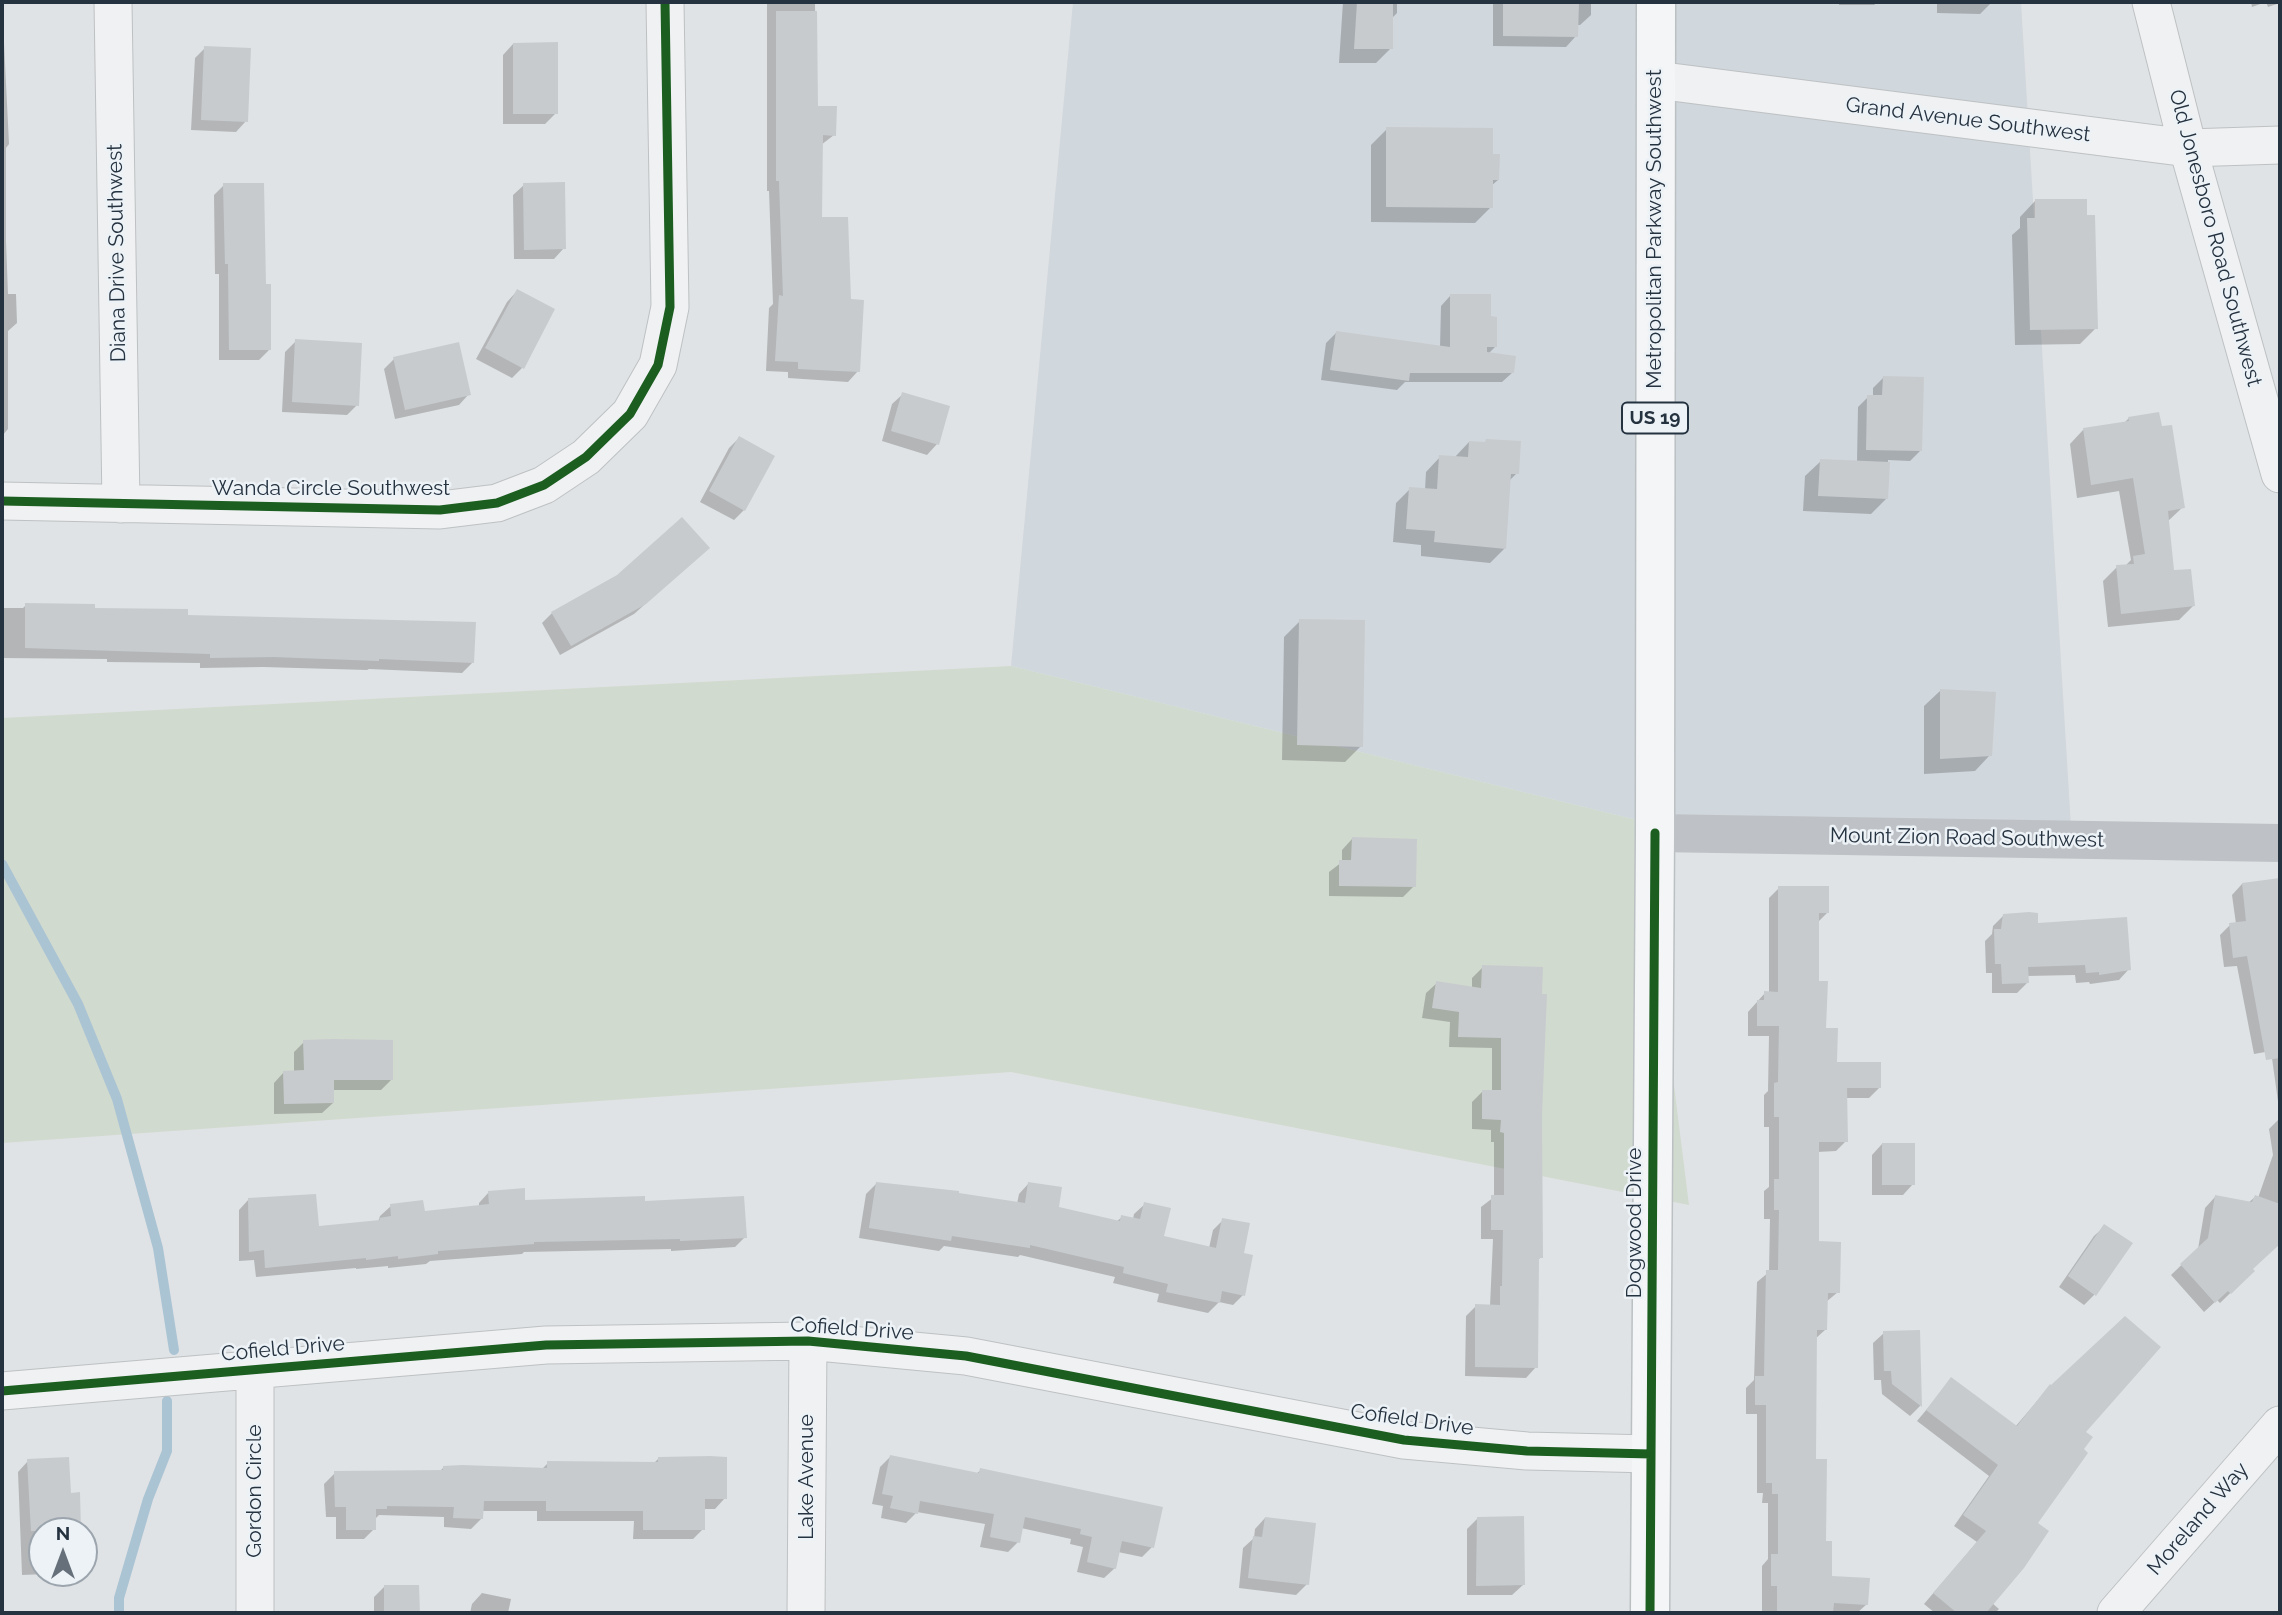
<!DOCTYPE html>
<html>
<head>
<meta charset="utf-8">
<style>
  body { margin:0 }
  #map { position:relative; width:2282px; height:1615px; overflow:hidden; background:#e0e3e5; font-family:Raleway,sans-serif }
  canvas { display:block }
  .frame { position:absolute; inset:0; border:4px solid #253240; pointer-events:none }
  .north { position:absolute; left:28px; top:1517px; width:70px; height:70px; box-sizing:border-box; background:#ecf2f6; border:2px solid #9ca5ad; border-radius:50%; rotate:0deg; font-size:19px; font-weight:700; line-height:28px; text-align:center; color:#253240 }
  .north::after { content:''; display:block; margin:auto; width:24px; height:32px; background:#66707a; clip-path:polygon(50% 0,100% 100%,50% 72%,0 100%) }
</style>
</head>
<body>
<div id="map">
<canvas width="2282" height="1615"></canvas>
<div class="frame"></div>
<div class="north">N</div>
</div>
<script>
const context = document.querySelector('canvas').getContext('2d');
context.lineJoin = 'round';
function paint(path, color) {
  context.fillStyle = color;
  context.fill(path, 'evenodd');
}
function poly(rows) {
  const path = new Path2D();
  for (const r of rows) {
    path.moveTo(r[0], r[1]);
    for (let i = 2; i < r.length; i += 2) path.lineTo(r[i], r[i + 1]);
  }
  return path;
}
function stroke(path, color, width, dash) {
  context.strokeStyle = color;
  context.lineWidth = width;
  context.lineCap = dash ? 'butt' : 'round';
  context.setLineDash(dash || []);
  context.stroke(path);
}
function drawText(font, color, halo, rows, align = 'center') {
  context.font = font + ' Raleway,sans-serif';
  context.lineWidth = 5;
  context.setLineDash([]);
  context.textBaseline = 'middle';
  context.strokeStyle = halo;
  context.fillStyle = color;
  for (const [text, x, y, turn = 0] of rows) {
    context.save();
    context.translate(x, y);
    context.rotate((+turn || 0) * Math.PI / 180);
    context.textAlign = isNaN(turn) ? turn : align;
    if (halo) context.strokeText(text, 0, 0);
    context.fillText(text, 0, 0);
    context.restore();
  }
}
paint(poly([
  [1073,2,2021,2,2072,843,1641,821,1011,666]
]), '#d0d7dd');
paint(poly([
  [1011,666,1641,821,1689,1205,1011,1072,2,1143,2,718]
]), '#d1dacf');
paint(poly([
  [2,2,9,144,6,148,6,241,8,294,16,294,17,323,8,331,8,429,2,436],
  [767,2,815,2,816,107,834,135,821,145,821,219,849,301,858,371,848,382,788,378,788,372,766,371,769,308,773,304,769,191,767,191],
  [1343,2,1397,2,1397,13,1391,19,1391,48,1376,63,1339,63],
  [1493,2,1591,2,1591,15,1580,25,1577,25,1576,36,1566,47,1493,46],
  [1839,2,1878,2,1874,5,1839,5],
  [1937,2,1992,2,1980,14,1937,13],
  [2251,2,2280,2,2280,3,2268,7,2266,2,2252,7],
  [513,44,556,113,545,124,503,124,503,55],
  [205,48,246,121,236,132,191,130,195,58],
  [1387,129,1491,155,1498,180,1491,186,1491,207,1475,223,1371,222,1371,145],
  [224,185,265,286,269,350,259,360,219,360,219,274,215,274,214,195],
  [524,185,564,248,554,259,514,259,513,195],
  [2035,201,2085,217,2096,328,2080,344,2015,345,2012,235,2020,228,2020,217],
  [517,291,522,368,512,378,476,359,507,302],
  [1451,295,1489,318,1495,347,1488,354,1513,372,1502,382,1405,382,1397,390,1321,380,1326,343,1336,333,1440,347,1441,306],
  [296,341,357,405,347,415,282,412,285,352],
  [394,359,469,394,459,405,395,419,384,369],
  [1883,378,1921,450,1910,461,1888,460,1887,498,1871,514,1803,511,1805,476,1821,461,1857,462,1858,407,1868,397,1873,397,1873,388],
  [903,394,937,444,927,455,882,441,892,404],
  [2129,418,2183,507,2167,522,2173,572,2193,606,2179,620,2108,627,2103,581,2117,567,2125,566,2131,560,2119,491,2077,498,2070,444,2083,430,2124,423],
  [739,438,744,510,734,520,700,502,729,448],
  [1469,442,1517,473,1509,481,1505,548,1490,563,1421,556,1421,545,1393,542,1396,503,1410,489,1425,490,1426,472,1440,457,1455,457],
  [697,558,634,614,560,655,542,623,552,613,618,577],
  [26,605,187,616,473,662,462,673,369,669,367,670,263,667,200,668,200,663,107,662,107,659,2,658,2,608,23,608],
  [1300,621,1361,746,1345,762,1282,760,1284,637],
  [1940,691,1990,755,1975,771,1924,774,1924,706],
  [1352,839,1414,886,1403,897,1329,896,1329,872,1342,862,1342,850],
  [2280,880,2280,1116,2271,1051,2254,1054,2237,966,2224,967,2220,935,2230,925,2236,924,2232,895,2242,884],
  [1779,888,1827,913,1817,923,1817,983,1825,1030,1836,1063,1879,1088,1869,1098,1846,1098,1846,1141,1836,1151,1817,1152,1817,1243,1838,1292,1826,1302,1825,1330,1815,1339,1815,1461,1831,1578,1867,1604,1857,1613,1762,1613,1762,1566,1768,1559,1768,1503,1762,1503,1763,1493,1757,1493,1757,1414,1746,1414,1746,1388,1754,1380,1757,1282,1769,1272,1770,1219,1764,1219,1764,1191,1769,1187,1769,1127,1764,1127,1764,1095,1768,1091,1769,1036,1748,1036,1748,1012,1765,993,1769,993,1769,898],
  [2003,916,2037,925,2129,969,2119,980,2090,984,2089,982,2076,983,2075,975,2027,976,2027,983,2017,993,1992,993,1992,973,1986,973,1985,941,1992,934,1993,926],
  [1483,967,1540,1115,1541,1257,1538,1260,1536,1367,1526,1378,1465,1376,1466,1316,1476,1306,1490,1306,1493,1239,1481,1239,1481,1207,1494,1197,1494,1142,1491,1142,1491,1130,1472,1129,1472,1102,1483,1091,1492,1092,1492,1048,1449,1047,1450,1022,1422,1018,1426,993,1437,983,1472,988,1472,978],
  [304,1042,391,1080,381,1090,332,1090,333,1103,322,1113,274,1114,274,1083,284,1072,294,1072,294,1052],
  [2280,1118,2280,1243,2251,1269,2253,1271,2220,1303,2217,1300,2204,1312,2171,1275,2198,1249,2205,1208,2215,1197,2248,1203,2255,1197,2258,1198,2273,1155,2269,1129],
  [1882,1144,1913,1184,1903,1195,1872,1195,1872,1155],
  [877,1183,1017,1204,1019,1194,1029,1183,1057,1209,1116,1222,1122,1217,1133,1219,1134,1214,1145,1204,1162,1238,1209,1248,1213,1230,1223,1220,1242,1254,1243,1295,1233,1305,1219,1302,1208,1313,1157,1302,1159,1294,1113,1283,1115,1277,1020,1255,1018,1257,944,1246,939,1251,859,1238,866,1194],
  [489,1192,524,1201,643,1203,745,1237,735,1247,671,1251,671,1249,524,1252,522,1254,430,1261,426,1264,388,1268,388,1266,356,1269,356,1268,256,1277,254,1260,239,1261,239,1210,249,1199,317,1228,378,1222,380,1216,391,1206,423,1213,479,1207,479,1203],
  [2105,1226,2094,1295,2084,1305,2059,1287,2094,1236],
  [1918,1332,1920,1406,1910,1416,1882,1394,1881,1380,1874,1380,1873,1343,1884,1333],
  [1952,1379,2015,1427,2050,1386,2084,1432,1992,1603,1999,1609,1995,1613,1935,1613,1924,1604,1977,1542,1954,1526,1989,1476,1917,1421],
  [890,1457,976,1474,981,1470,1152,1547,1142,1557,1118,1552,1115,1568,1104,1578,1077,1572,1083,1547,1070,1544,1071,1539,1021,1528,1018,1542,1008,1552,980,1547,985,1524,917,1512,906,1523,881,1518,883,1506,872,1504,880,1467],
  [659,1458,725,1498,715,1509,703,1509,703,1529,693,1539,633,1539,634,1521,537,1521,537,1511,482,1511,482,1518,471,1529,444,1527,444,1517,379,1515,375,1519,374,1529,364,1539,336,1539,336,1517,326,1517,324,1484,335,1473,439,1472,444,1467,541,1470,548,1463,653,1464],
  [28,1461,70,1494,79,1531,42,1531,42,1573,70,1573,22,1575,18,1472],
  [1265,1518,1307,1584,1296,1595,1239,1588,1243,1548,1254,1538,1255,1529],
  [1478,1518,1523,1585,1512,1595,1467,1595,1467,1529],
  [418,1586,418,1613,374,1613,374,1597,384,1587],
  [482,1593,511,1599,508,1613,470,1613,472,1604]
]), '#0003');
stroke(poly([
  [2,864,78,1004,117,1099,158,1248,174,1350],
  [119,1613,119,1598,148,1499,167,1451,167,1401]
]), '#abc4d4', 10);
paint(poly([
  [1357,2,1393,2,1393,49,1354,49],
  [1503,2,1579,2,1578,37,1503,36],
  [776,11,817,11,818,106,837,106,836,136,823,135,822,217,848,217,851,299,864,300,860,372,798,369,798,362,775,361,779,295,783,296,779,181,776,181],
  [558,42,558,114,513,114,513,43],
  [204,46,251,48,248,122,201,120],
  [1386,127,1493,128,1493,154,1500,154,1499,180,1493,180,1493,208,1386,207],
  [565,182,566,249,524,250,523,183],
  [223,183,264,183,266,284,271,284,271,350,229,350,228,264,225,264],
  [2035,199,2087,199,2087,215,2095,215,2098,329,2030,330,2027,218,2035,218],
  [517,289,555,309,524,369,485,348],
  [1450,294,1491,294,1491,316,1497,317,1497,347,1487,347,1487,352,1516,356,1514,373,1410,373,1409,381,1330,370,1336,331,1450,347],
  [295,339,362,343,359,406,292,402],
  [459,342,471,395,405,410,393,357],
  [1883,376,1924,377,1922,451,1866,450,1867,395,1882,395],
  [902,392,950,406,939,445,891,431],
  [2159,412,2162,426,2172,425,2185,508,2168,511,2174,570,2191,569,2195,606,2121,614,2116,565,2134,564,2133,556,2145,554,2133,478,2091,485,2083,428,2129,421,2128,417],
  [739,436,775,456,745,511,709,491],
  [1486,439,1521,441,1519,474,1511,474,1506,549,1434,542,1435,531,1406,529,1409,487,1437,489,1439,455,1468,457,1469,441,1485,442],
  [1820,459,1890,462,1888,499,1818,496],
  [682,517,710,548,646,604,571,646,551,612,617,575],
  [25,603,95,604,95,608,188,609,188,615,476,622,474,663,379,659,379,661,274,657,210,658,210,654,25,648],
  [1299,619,1365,620,1363,747,1297,745],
  [1940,689,1996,692,1992,756,1940,759],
  [1352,837,1417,839,1416,887,1339,886,1339,860,1351,860],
  [2280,878,2280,1058,2266,1060,2247,956,2233,958,2229,923,2246,921,2242,883],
  [1778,886,1829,886,1829,913,1819,913,1819,981,1828,981,1826,1028,1838,1028,1837,1062,1881,1062,1881,1088,1847,1088,1848,1142,1819,1142,1819,1241,1841,1242,1840,1293,1828,1293,1827,1330,1817,1330,1816,1459,1827,1459,1826,1541,1832,1541,1832,1576,1870,1578,1868,1605,1834,1603,1833,1613,1777,1613,1777,1586,1771,1586,1771,1554,1778,1554,1778,1494,1772,1494,1772,1483,1766,1483,1766,1405,1755,1405,1755,1376,1764,1376,1766,1270,1778,1270,1779,1210,1774,1210,1774,1179,1779,1179,1779,1117,1774,1117,1774,1083,1778,1082,1779,1026,1757,1026,1757,1000,1764,1000,1764,991,1778,992],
  [2029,912,2038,913,2038,923,2127,917,2131,970,2099,975,2099,972,2086,973,2085,965,2028,967,2029,983,2002,984,2001,964,1995,964,1994,929,2001,929,2003,914],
  [1482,965,1543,967,1542,994,1547,994,1542,1115,1543,1258,1539,1258,1538,1368,1475,1367,1475,1304,1500,1305,1500,1286,1502,1286,1503,1230,1491,1230,1491,1195,1504,1195,1504,1133,1500,1132,1501,1120,1482,1119,1482,1090,1501,1090,1501,1038,1458,1037,1459,1012,1432,1008,1436,981,1481,988],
  [333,1039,393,1040,393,1080,334,1080,334,1103,284,1104,283,1071,304,1070,303,1040],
  [1882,1143,1915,1143,1915,1185,1882,1185],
  [876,1182,959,1191,959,1193,1025,1203,1028,1182,1062,1187,1059,1207,1120,1221,1121,1215,1140,1219,1144,1202,1171,1208,1164,1236,1216,1248,1222,1218,1250,1223,1244,1253,1253,1255,1245,1296,1222,1291,1220,1303,1166,1292,1168,1284,1123,1273,1124,1267,1030,1245,1030,1248,952,1236,951,1241,869,1228],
  [525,1188,525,1200,645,1196,645,1201,744,1196,747,1238,680,1241,680,1239,534,1242,534,1244,438,1251,438,1254,398,1259,398,1256,366,1260,366,1258,265,1268,264,1250,249,1252,248,1198,316,1194,319,1226,380,1220,379,1218,391,1216,390,1204,423,1200,425,1211,489,1204,488,1191],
  [2215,1195,2252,1202,2255,1195,2280,1204,2280,1244,2253,1269,2255,1271,2231,1294,2228,1291,2215,1303,2180,1264,2208,1238],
  [2104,1224,2133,1243,2096,1296,2068,1276],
  [2125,1316,2161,1347,2086,1432,2093,1437,2084,1449,2088,1453,2038,1523,2049,1531,2024,1568,1986,1613,1957,1613,1933,1593,1986,1531,1963,1515,1998,1465,1926,1410,1951,1377,2017,1426,2050,1384,2051,1385],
  [1920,1330,1922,1407,1892,1384,1891,1371,1884,1371,1883,1331],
  [890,1455,979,1473,980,1468,1163,1507,1154,1548,1122,1541,1116,1569,1087,1562,1092,1537,1080,1534,1081,1529,1025,1517,1020,1543,990,1537,994,1514,920,1501,918,1514,890,1508,893,1496,882,1494],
  [710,1456,727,1457,727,1499,705,1499,705,1530,643,1530,643,1511,546,1511,546,1501,484,1501,483,1519,453,1518,454,1507,387,1506,387,1509,376,1509,376,1530,346,1530,346,1507,335,1507,334,1471,443,1470,443,1466,462,1465,547,1468,547,1461,658,1462,658,1457],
  [69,1457,71,1493,80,1492,81,1531,31,1531,27,1459],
  [1524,1516,1525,1585,1476,1586,1477,1517],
  [1265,1517,1316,1523,1309,1585,1248,1578,1253,1536,1262,1537],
  [384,1585,419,1585,420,1613,384,1613]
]), '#c8cbce');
const street = poly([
  [113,2,121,504],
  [2151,2,2188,148,2280,474],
  [1656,80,2188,148,2280,145],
  [2,501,440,510,497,503,544,485,586,457,630,414,658,365,670,307,665,2],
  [255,1369,255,1613],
  [2,1391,546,1345,808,1341,966,1356,1404,1440,1527,1451,1651,1454],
  [806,1613,808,1341],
  [2116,1613,2280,1425]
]);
const primary = poly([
  [1650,1613,1655,833,1656,2]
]);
stroke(street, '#bec1c3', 39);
stroke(primary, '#bbc0c3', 41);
stroke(street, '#eff1f2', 37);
stroke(poly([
  [1655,833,2280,843]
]), '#bec2c6', 38);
stroke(primary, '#f4f5f6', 38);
stroke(poly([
  [2,501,440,510,497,503,544,485,586,457,630,414,658,365,670,307,665,2],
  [2,1391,546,1345,808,1341,966,1356,1404,1440,1527,1451,1651,1454],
  [1650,1613,1655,833]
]), '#1b5e20', 9);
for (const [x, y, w] of [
  [1655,418,66]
]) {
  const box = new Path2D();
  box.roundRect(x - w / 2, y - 15.5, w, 31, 5);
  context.fillStyle = '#ecf2f6';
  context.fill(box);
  stroke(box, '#253240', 2);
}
drawText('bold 19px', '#253240', null, [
  ["US 19",1655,418]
]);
drawText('21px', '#253240', '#ecf2f6', [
  ["Grand Avenue Southwest",1968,120,7],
  ["Metropolitan Parkway Southwest",1655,229,-90],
  ["Old Jonesboro Road Southwest",2215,238,75],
  ["Diana Drive Southwest",117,253,-91],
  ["Wanda Circle Southwest",331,489],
  ["Mount Zion Road Southwest",1967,838,1],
  ["Dogwood Drive",1635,1223,-90],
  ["Cofield Drive",852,1329,4],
  ["Cofield Drive",283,1349,-5],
  ["Cofield Drive",1412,1420,8],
  ["Lake Avenue",807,1477,-90],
  ["Gordon Circle",255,1491,-90],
  ["Moreland Way",2198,1519,-49]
]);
</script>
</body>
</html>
